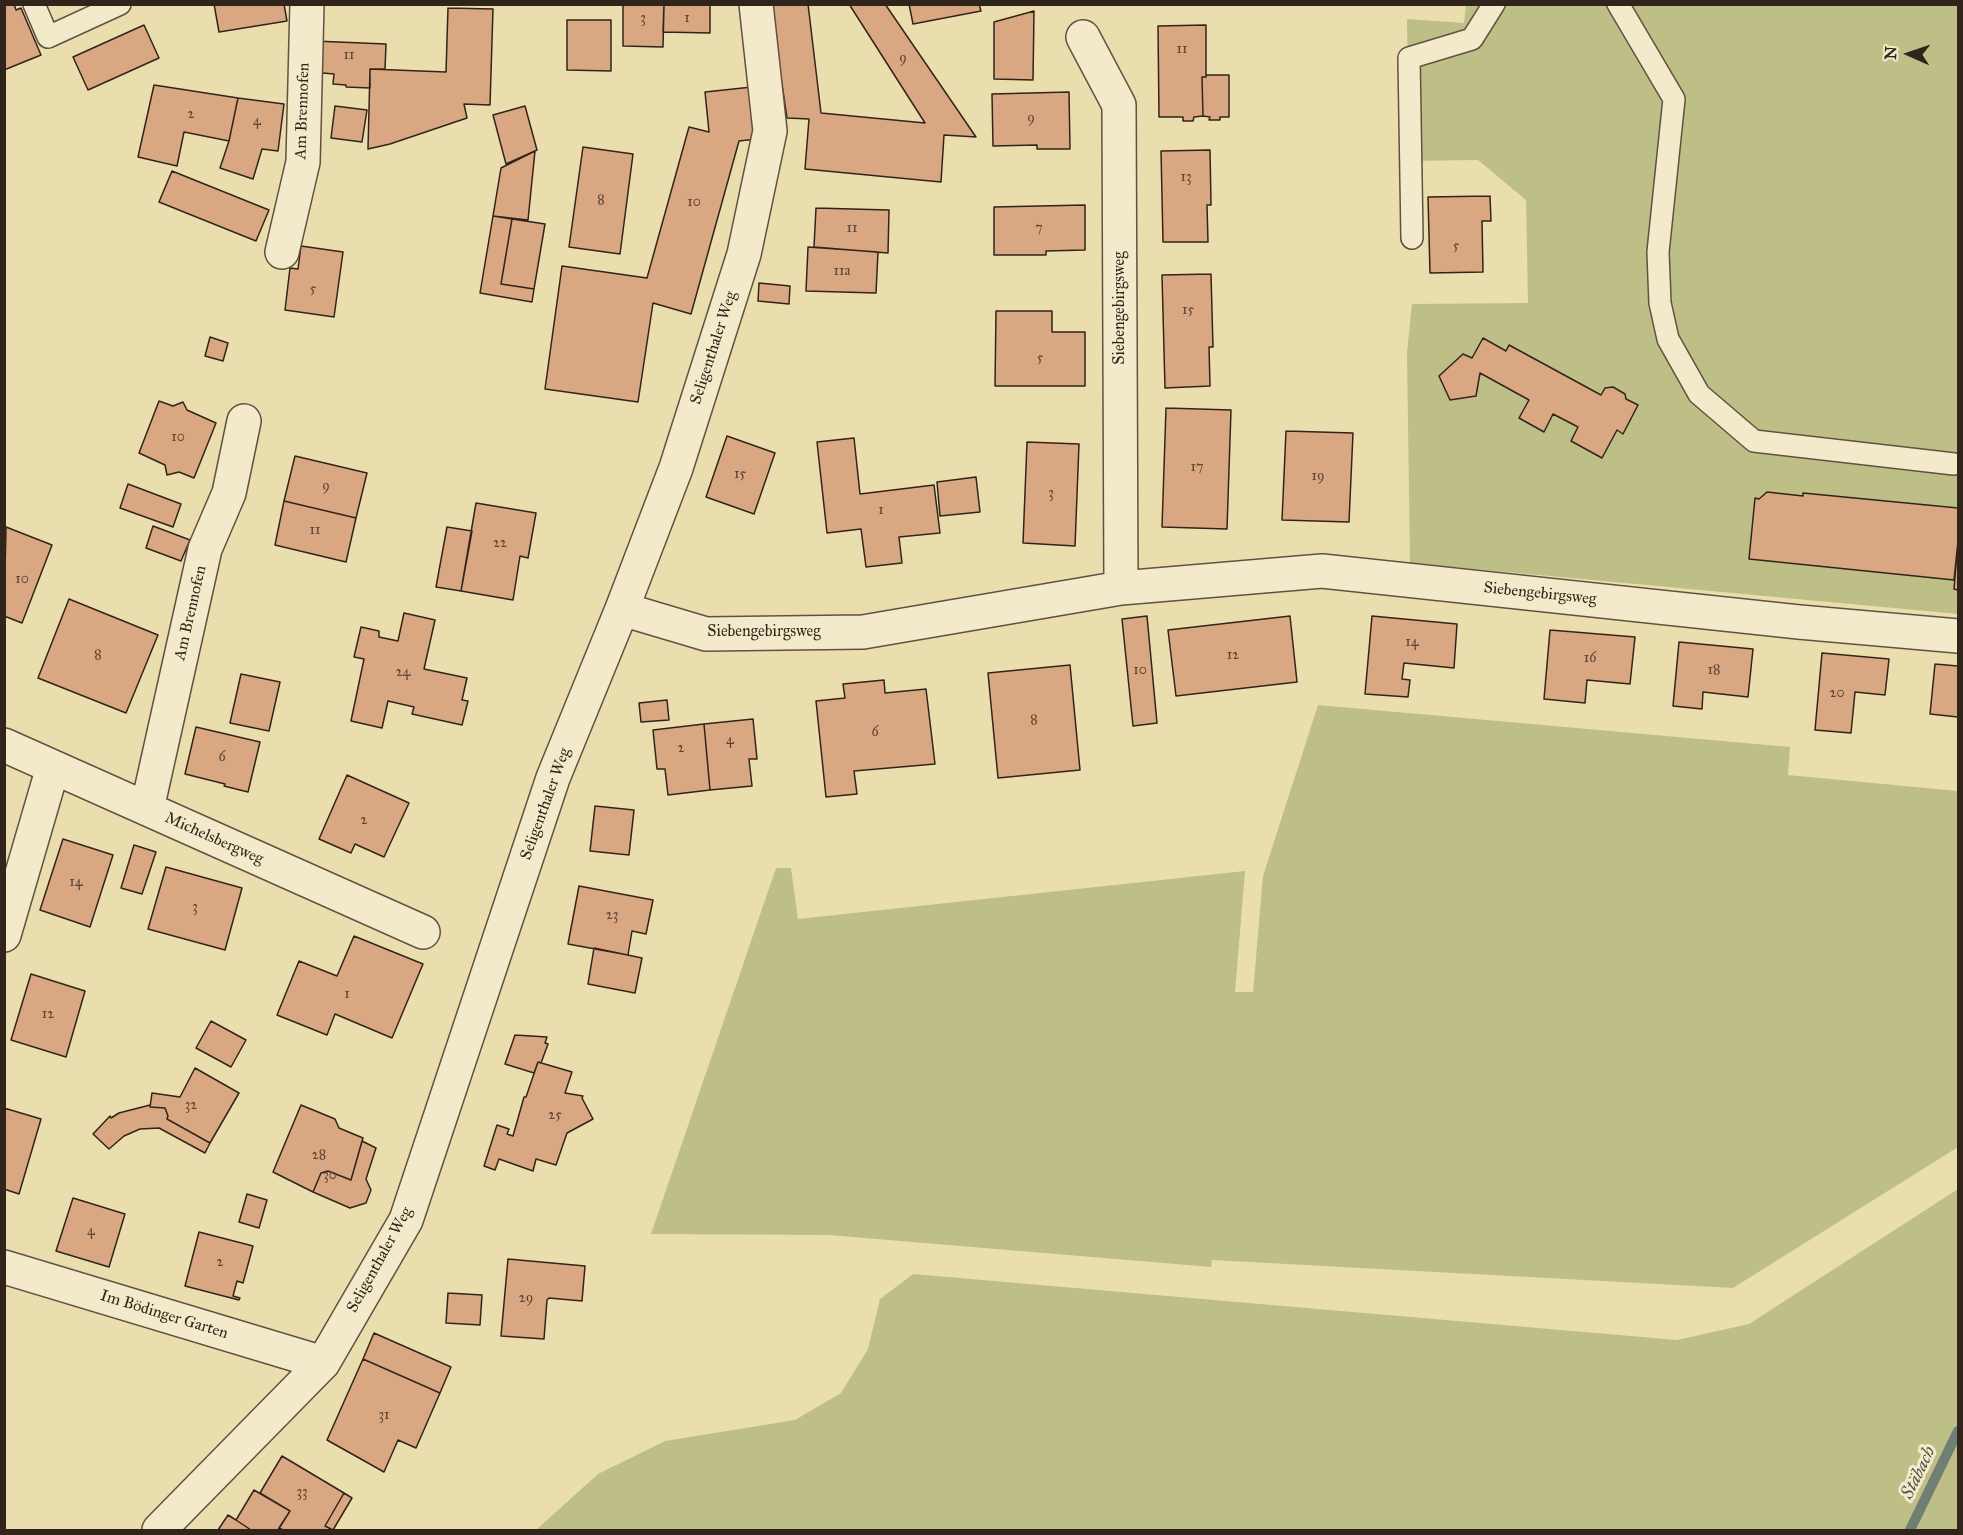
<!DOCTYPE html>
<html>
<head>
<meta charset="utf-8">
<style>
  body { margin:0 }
  #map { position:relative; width:1963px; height:1535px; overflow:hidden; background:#ebdeae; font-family:"IM FELL Great Primer",serif }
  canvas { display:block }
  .frame { position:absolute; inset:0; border:6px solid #31241b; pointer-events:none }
  .north { position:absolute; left:1879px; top:24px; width:60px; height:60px; -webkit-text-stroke:4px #f2eaca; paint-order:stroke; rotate:273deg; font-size:16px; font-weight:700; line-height:24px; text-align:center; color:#31241b }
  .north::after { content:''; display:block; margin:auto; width:21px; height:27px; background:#31241b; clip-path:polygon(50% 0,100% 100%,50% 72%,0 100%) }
</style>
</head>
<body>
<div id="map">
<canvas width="1963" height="1535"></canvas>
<div class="frame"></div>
<div class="north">N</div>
</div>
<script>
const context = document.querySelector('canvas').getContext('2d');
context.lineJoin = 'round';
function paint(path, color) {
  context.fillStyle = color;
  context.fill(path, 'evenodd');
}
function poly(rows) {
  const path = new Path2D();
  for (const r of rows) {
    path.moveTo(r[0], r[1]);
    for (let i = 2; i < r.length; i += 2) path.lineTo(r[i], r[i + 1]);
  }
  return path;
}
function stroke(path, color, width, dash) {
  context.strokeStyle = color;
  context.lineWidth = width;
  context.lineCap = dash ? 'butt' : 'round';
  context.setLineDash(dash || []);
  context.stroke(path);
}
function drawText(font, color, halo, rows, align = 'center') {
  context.font = font + ' "IM FELL Great Primer",serif';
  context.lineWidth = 6;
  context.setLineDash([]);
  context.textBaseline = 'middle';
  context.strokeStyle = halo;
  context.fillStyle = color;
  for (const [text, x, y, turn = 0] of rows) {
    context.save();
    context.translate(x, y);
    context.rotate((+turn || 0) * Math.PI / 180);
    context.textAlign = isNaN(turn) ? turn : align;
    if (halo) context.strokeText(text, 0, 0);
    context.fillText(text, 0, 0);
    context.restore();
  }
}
paint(poly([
  [1466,4,1958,5,1958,614,1410,563,1407,353,1412,304,1528,303,1526,200,1478,160,1409,161,1407,19,1464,23],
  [1318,705,1790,747,1788,775,1958,791,1958,1147,1733,1288,1212,1260,1211,1267,829,1235,651,1234,776,868,791,868,798,919,1245,871,1235,992,1253,992,1263,876],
  [1958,1189,1958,1530,536,1530,598,1474,665,1441,795,1420,841,1393,868,1349,880,1299,913,1274,1677,1340,1749,1324]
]), '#bebf86');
stroke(poly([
  [1910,1530,1958,1431]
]), '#6f7f74', 10);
const building = poly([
  [4,4,14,4,16,10,21,8,41,55,4,70,4,4],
  [214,4,284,4,287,21,219,32,214,4],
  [623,4,664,5,663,47,623,46,623,4],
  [710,4,710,33,663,32,664,4,710,4],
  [770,4,808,4,821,113,925,123,849,4,885,4,976,137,944,135,941,182,805,169,809,119,787,118,770,4],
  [909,4,979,4,981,11,913,24,909,4],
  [448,8,493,9,490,105,464,104,467,118,390,144,368,149,370,69,446,72,448,8],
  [1034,11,1033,80,994,79,994,22,1034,11],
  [567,20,611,20,611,71,567,70,567,20],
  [144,25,159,58,88,90,73,57,144,25],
  [1206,25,1206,77,1202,77,1203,116,1194,117,1193,121,1183,121,1183,117,1159,117,1158,26,1206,25],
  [314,41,386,44,385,69,370,69,370,88,346,87,346,85,333,84,334,74,311,72,314,41],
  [1206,75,1229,75,1229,117,1220,117,1220,120,1209,120,1210,117,1203,116,1202,77,1206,77,1206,75],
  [154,85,238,98,229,141,184,132,177,166,138,157,154,85],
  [752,87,757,139,739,141,691,314,653,303,638,402,545,389,562,266,647,278,689,127,709,132,705,92,752,87],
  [1069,92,1070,149,1037,149,1037,145,993,146,992,94,1069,92],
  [238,98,284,104,278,151,262,149,253,179,220,168,229,141,238,98],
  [335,106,367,110,362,142,331,138,335,106],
  [525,106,537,150,506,164,493,115,525,106],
  [583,147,633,154,620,254,569,247,583,147],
  [1210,150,1211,205,1207,205,1208,242,1163,242,1161,151,1210,150],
  [535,151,528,220,493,216,501,168,535,151],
  [172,171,269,210,256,241,159,202,172,171],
  [1490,196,1491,221,1482,221,1483,272,1430,273,1428,197,1490,196],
  [1085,205,1085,250,1046,251,1046,255,994,255,994,207,1085,205],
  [816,208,889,210,888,253,814,247,816,208],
  [493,216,512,219,501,284,534,289,532,302,480,293,493,216],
  [512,219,545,224,534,289,501,284,512,219],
  [301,246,343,252,334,317,285,310,290,268,298,269,301,246],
  [808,247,878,252,876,293,806,291,808,247],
  [1211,274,1213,347,1209,347,1210,386,1165,388,1162,275,1211,274],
  [759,283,790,286,789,304,758,301,759,283],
  [996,311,1052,311,1052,332,1085,332,1085,386,995,386,996,311],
  [210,337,228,343,223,361,205,356,210,337],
  [1483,338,1506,351,1509,345,1601,395,1605,388,1613,387,1625,394,1626,399,1638,405,1623,434,1617,430,1602,458,1571,441,1578,427,1553,414,1544,432,1519,418,1529,400,1480,373,1476,396,1450,400,1439,376,1463,354,1472,358,1483,338],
  [159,401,173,406,183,402,187,410,216,423,194,478,179,472,167,475,165,465,139,453,159,401],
  [1166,408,1231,410,1227,529,1162,527,1166,408],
  [1286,431,1353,433,1349,522,1282,520,1286,431],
  [727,436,775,453,754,514,706,497,727,436],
  [854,438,860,494,934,485,940,533,899,537,902,563,866,567,861,529,827,533,817,442,854,438],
  [1027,442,1079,444,1075,546,1023,543,1027,442],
  [295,456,367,473,356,518,284,501,295,456],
  [976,477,980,512,940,516,937,482,976,477],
  [128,484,181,504,173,527,120,508,128,484],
  [1767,492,1803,496,1803,493,1958,508,1958,541,1954,580,1749,559,1755,498,1759,499,1767,492],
  [284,501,356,518,346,562,275,545,284,501],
  [476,503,536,513,528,558,520,556,513,600,461,591,476,503],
  [153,526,190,540,181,561,146,548,153,526],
  [6,527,52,545,22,623,4,616,6,527],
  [447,527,472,531,461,591,436,587,447,527],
  [1958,541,1958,590,1954,589,1958,541],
  [69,599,158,635,126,713,38,678,69,599],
  [404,613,435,620,424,669,467,678,462,700,468,701,462,725,412,714,414,707,388,701,382,728,351,721,364,659,354,657,361,627,379,631,379,637,398,641,404,613],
  [1147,616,1157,723,1133,726,1122,619,1147,616],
  [1290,616,1297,682,1176,696,1168,630,1290,616],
  [1372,616,1457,624,1454,668,1404,663,1402,679,1410,680,1408,697,1365,694,1372,616],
  [1550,630,1635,637,1630,684,1587,680,1585,703,1544,699,1550,630],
  [1679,642,1753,649,1748,697,1703,692,1702,709,1673,706,1679,642],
  [1822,653,1889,659,1885,695,1855,692,1851,733,1815,730,1822,653],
  [1935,664,1958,666,1958,717,1930,714,1935,664],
  [1070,665,1080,770,998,778,988,673,1070,665],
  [241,674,280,682,269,731,230,723,241,674],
  [884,680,885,693,926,689,935,764,854,771,857,794,826,797,816,701,845,698,843,684,884,680],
  [667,700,669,720,641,722,639,703,667,700],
  [753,719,757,759,749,759,752,786,710,790,704,724,753,719],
  [704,724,710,790,668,795,665,769,657,769,653,730,704,724],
  [196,727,260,742,248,792,224,786,225,784,185,774,196,727],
  [347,775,409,803,384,857,355,844,351,853,319,839,347,775],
  [595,806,634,810,629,855,590,851,595,806],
  [63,839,113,855,90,927,40,910,63,839],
  [134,845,156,852,142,894,121,888,134,845],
  [166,867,242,888,225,950,148,929,166,867],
  [579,886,653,900,646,934,632,931,628,955,568,944,579,886],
  [354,936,423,964,392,1038,335,1014,327,1035,277,1015,299,961,337,976,354,936],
  [594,948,642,958,635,993,588,984,594,948],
  [31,974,85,991,66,1057,11,1040,31,974],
  [211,1021,246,1040,231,1067,196,1048,211,1021],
  [515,1035,547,1037,545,1043,548,1044,541,1063,538,1062,534,1073,505,1064,515,1035],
  [538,1062,572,1072,565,1093,583,1096,582,1098,593,1119,567,1133,556,1165,536,1159,533,1171,499,1159,495,1170,484,1166,497,1125,509,1129,507,1134,513,1136,524,1097,526,1097,538,1062],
  [195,1068,239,1093,210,1143,167,1119,168,1116,165,1108,150,1107,152,1093,180,1097,195,1068],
  [150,1105,150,1107,165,1108,168,1116,167,1119,210,1143,205,1153,159,1128,140,1129,124,1136,109,1149,93,1134,110,1116,111,1118,119,1113,150,1105],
  [301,1105,335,1119,339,1128,363,1138,351,1180,328,1171,321,1173,313,1192,273,1172,301,1105],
  [4,1108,41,1119,19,1194,4,1189,4,1108],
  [362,1141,376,1148,366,1179,371,1190,366,1203,350,1208,313,1192,321,1173,328,1171,351,1180,362,1141],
  [247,1194,267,1200,259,1228,239,1222,247,1194],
  [73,1198,125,1214,109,1267,56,1251,73,1198],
  [199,1232,253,1246,243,1283,237,1281,233,1296,240,1298,239,1300,185,1286,199,1232],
  [508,1259,585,1266,582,1301,549,1298,547,1300,544,1339,501,1336,508,1259],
  [448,1293,482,1295,480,1325,446,1323,448,1293],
  [374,1333,451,1367,440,1393,363,1359,374,1333],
  [363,1359,440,1393,416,1448,398,1440,384,1472,327,1440,363,1359],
  [282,1456,344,1493,325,1526,333,1530,283,1530,279,1528,290,1511,260,1493,282,1456],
  [254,1490,290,1511,278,1530,251,1530,236,1520,254,1490],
  [344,1493,352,1498,333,1530,325,1526,344,1493],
  [228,1515,236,1520,251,1530,218,1530,228,1515]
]);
paint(building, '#daa783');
stroke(building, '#31241b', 1.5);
const service = poly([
  [34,4,48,37,120,4],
  [1618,4,1674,99,1658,252,1660,303,1668,339,1699,394,1754,441,1954,464],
  [1412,238,1409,58,1472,39,1494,4]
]);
const minor = poly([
  [1083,37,1119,105,1121,588],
  [282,252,303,162,307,4],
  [622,609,706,634,863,632,1121,588,1322,571,1799,622,1958,636],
  [4,745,423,932],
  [147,809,205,549,229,493,244,421],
  [4,935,53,767],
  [4,1267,323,1363],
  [159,1530,323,1363,406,1220,553,778,622,609,676,468,744,254,770,131,756,4]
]);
stroke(service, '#605240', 24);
stroke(minor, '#605240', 36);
stroke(service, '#f2eaca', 21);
stroke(minor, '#f2eaca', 33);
drawText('14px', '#5b4535', null, [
  ["3",643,19],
  ["1",687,19],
  ["11",1182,50],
  ["11",349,56],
  ["9",903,59],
  ["2",191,115],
  ["9",1031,119],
  ["4",257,122],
  ["13",1186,178],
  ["8",601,201],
  ["10",694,203],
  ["11",852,229],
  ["7",1039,229],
  ["5",1456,247],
  ["11a",842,272],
  ["5",313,290],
  ["15",1188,311],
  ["5",1040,359],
  ["10",178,438],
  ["17",1197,468],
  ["15",740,475],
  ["19",1318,477],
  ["9",326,487],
  ["3",1051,494],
  ["1",881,511],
  ["11",315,531],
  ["22",500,544],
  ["10",22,580],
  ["14",1412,643],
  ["8",98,656],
  ["12",1233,656],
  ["16",1590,659],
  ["10",1140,671],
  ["18",1714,671],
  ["24",403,673],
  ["20",1837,694],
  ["8",1034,721],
  ["6",875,733],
  ["4",730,741],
  ["2",681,749],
  ["6",222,758],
  ["2",364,821],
  ["14",76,883],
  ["3",195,908],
  ["23",612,916],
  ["1",347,995],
  ["12",48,1015],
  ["32",191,1106],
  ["25",555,1116],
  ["28",319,1156],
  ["30",330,1176],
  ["4",91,1232],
  ["2",220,1263],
  ["29",526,1299],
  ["31",384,1416],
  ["33",302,1493]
]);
drawText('16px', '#31241b', '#f2eaca', [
  ["Am Brennofen",303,111,-88],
  ["Siebengebirgsweg",1120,308,-90],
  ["Seligenthaler Weg",714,348,-72],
  ["Siebengebirgsweg",1540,594,6],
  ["Am Brennofen",191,613,-77],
  ["Siebengebirgsweg",764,632],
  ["Seligenthaler Weg",546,804,-70],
  ["Michelsbergweg",214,839,24],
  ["Seligenthaler Weg",380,1260,-61],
  ["Im Bödinger Garten",164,1315,17]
]);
drawText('italic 18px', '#505147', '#f2eaca', [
  ["Stäbach",1919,1473,-64]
]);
</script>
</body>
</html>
